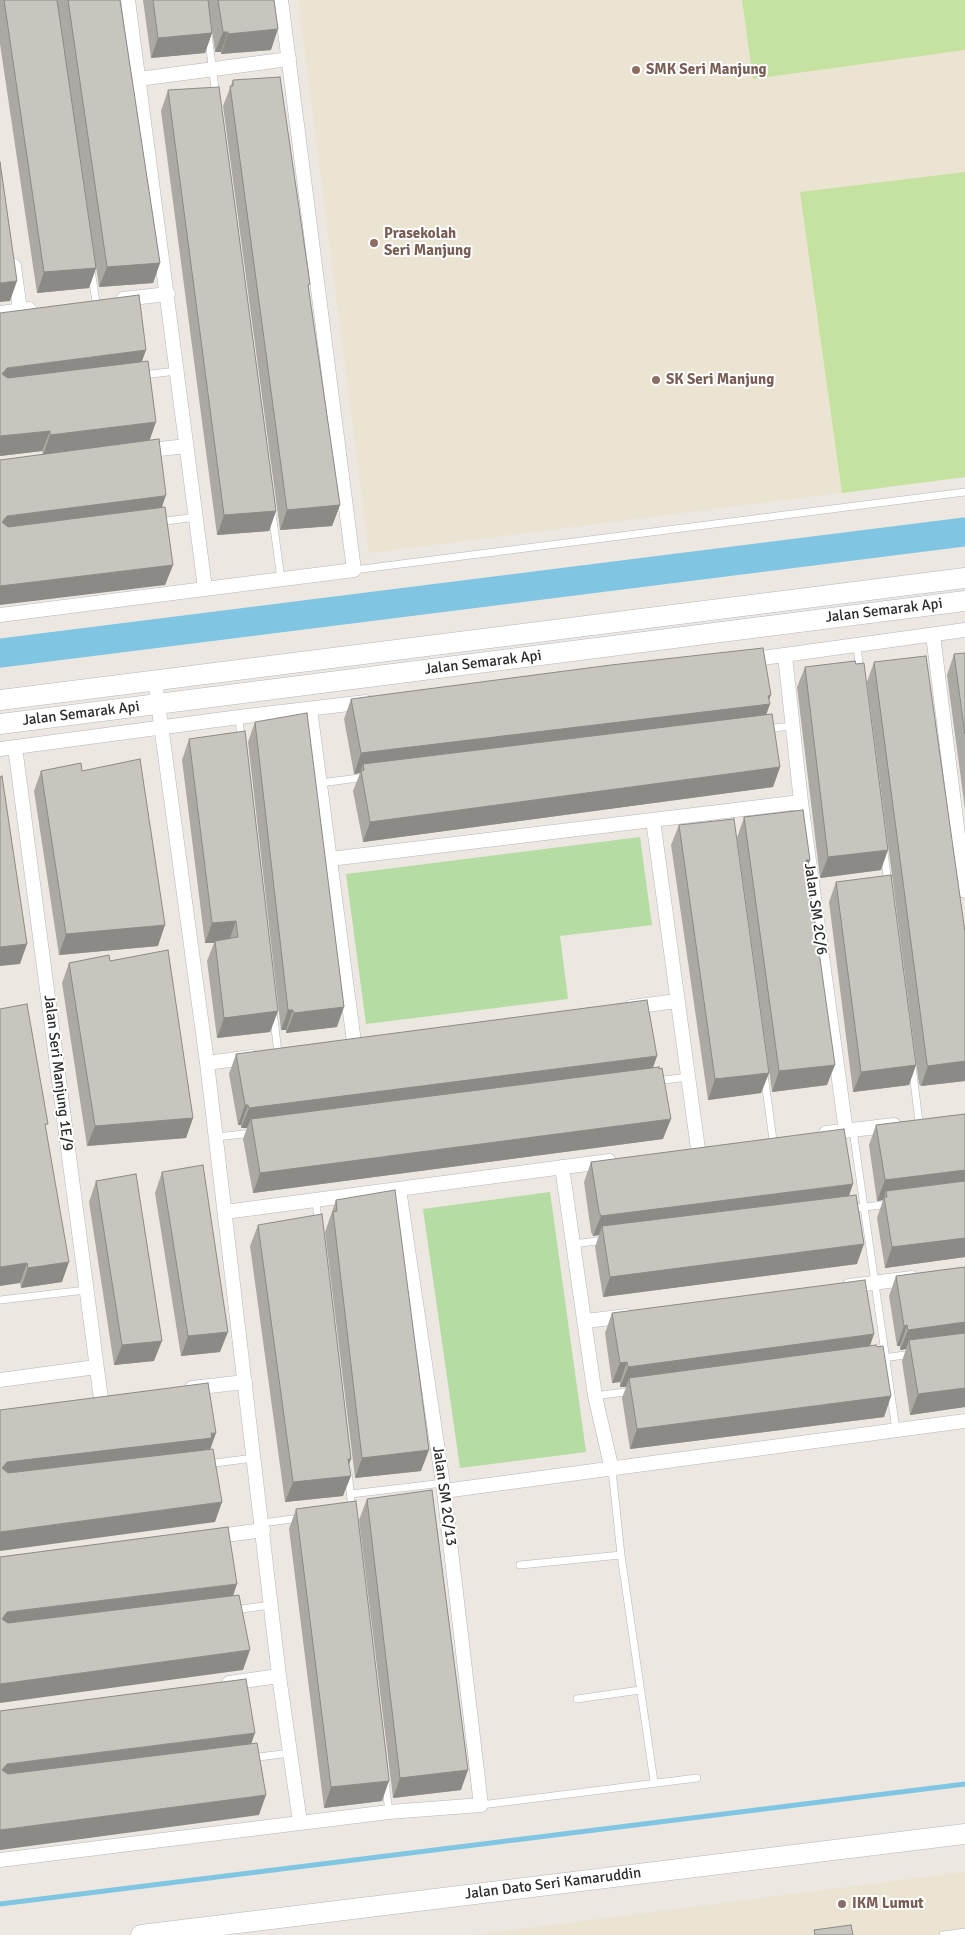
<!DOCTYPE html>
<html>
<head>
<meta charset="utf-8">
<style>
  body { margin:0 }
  canvas { display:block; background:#ece7e0 }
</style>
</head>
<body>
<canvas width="965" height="1935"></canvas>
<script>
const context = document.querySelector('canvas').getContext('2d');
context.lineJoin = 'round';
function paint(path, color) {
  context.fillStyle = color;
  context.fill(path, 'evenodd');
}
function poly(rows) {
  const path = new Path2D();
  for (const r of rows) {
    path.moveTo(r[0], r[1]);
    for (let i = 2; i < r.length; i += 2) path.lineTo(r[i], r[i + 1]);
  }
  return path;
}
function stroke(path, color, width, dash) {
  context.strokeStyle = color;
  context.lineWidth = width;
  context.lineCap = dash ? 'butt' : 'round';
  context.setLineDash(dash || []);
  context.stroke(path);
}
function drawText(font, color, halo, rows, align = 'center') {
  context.font = font + ' Signika,sans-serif';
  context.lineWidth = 4;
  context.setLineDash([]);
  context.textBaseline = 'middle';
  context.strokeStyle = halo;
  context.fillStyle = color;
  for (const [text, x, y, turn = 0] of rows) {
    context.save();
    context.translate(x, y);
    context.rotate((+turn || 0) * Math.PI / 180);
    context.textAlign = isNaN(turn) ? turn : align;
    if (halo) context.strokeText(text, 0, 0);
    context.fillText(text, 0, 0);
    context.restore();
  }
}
paint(poly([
  [298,0,965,0,965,477,369,553],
  [965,1872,965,1935,473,1935]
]), '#ece4d2');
paint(poly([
  [640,837,652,925,560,936,568,999,366,1024,346,874],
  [550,1192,586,1452,460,1468,423,1209]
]), '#b5dca3');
paint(poly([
  [742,0,965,0,965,50,753,79],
  [965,172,965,477,842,493,800,192]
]), '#c5e2a0');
stroke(poly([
  [0,1904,965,1784]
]), '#80c6e2', 5);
stroke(poly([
  [0,653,965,532]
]), '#80c6e2', 29);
const lane = poly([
  [208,34,216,96],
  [91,270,96,302],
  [142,375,177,371],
  [272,513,281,579],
  [159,522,196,517],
  [354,570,965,492],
  [857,646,860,673],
  [239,717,241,740],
  [765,729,792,726],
  [320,783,367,777],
  [884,852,888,884],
  [273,1011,278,1053],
  [912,1065,919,1122],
  [764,1074,773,1140],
  [656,1081,688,1077],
  [853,1130,896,1430],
  [216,1137,253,1133],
  [316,1200,318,1222],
  [849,1209,890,1204],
  [573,1244,605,1240],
  [0,1300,86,1290],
  [876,1359,912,1354],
  [595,1396,632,1391],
  [207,1464,254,1458],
  [612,1470,621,1555,654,1782],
  [348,1471,352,1510],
  [351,1494,443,1483],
  [262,1523,300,1518],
  [520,1565,621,1555],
  [234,1610,271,1605],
  [577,1699,640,1690],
  [251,1758,290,1753],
  [385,1781,389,1812],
  [481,1805,697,1778],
  [943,1935,965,1932]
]);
const street = poly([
  [128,0,205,588],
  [139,79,289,59],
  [14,266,20,310],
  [123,299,168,294],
  [0,313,29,309],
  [142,451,186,446],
  [0,615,354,570,281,0],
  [933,635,965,891],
  [785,656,801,802,846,1131],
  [748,660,965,630],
  [155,681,207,1063,279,1676,300,1822],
  [310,709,354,1042],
  [15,747,101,1399],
  [0,749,239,717,366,702],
  [653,820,698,1149],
  [330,859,801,802],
  [631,1007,677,1001],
  [207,1063,252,1057],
  [826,1133,894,1125],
  [562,1167,595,1396,612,1470],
  [225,1212,609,1161],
  [849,1286,912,1278],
  [586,1321,627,1316],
  [0,1380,96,1367],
  [192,1388,245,1382],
  [444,1491,965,1421],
  [212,1537,263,1530],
  [229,1683,279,1676],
  [0,1860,389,1812,481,1805,444,1491,399,1189]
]);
const secondary = poly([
  [0,700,965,578],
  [0,724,965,601],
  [141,1935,965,1834]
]);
stroke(lane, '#b4b6be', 8);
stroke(street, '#b4b6be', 15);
stroke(secondary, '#b4b6be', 21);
stroke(lane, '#fff', 7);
stroke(street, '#fff', 14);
stroke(secondary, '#fff', 20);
paint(poly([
  [0,0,57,0,96,268,89,288,37,293,0,44],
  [57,0,120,0,160,263,153,283,99,287],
  [143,0,208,0,212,33,205,53,151,58],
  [208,0,274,0,271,50,221,54,221,52,215,52],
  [233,80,340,505,332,526,280,530,223,106],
  [168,90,276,511,269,531,217,535,161,111],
  [142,361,150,440,173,565,165,585,43,454,42,451,0,456],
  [965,653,965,809,947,675,954,654],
  [874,662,965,1081,921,1086,919,1084,867,682],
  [805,667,881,870,820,878,797,687],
  [351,699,769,700,766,715,780,767,773,787,363,842,353,791,360,773,354,774,344,719],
  [255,722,337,1027,286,1033,286,1030,281,1030,248,742],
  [189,739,278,1011,270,1032,217,1038,207,961,214,943,205,943,182,760],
  [41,771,82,771,158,946,59,955,34,791],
  [744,817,810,860,807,868,827,1085,772,1092,737,838],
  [679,825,769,1073,761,1093,708,1100,671,845],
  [836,882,916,1065,909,1085,853,1092,829,902],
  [110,961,193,1118,186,1138,87,1146,62,983,69,963],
  [236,1054,657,1056,653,1068,663,1139,253,1193,243,1139,247,1128,241,1128,241,1125,238,1125,229,1074],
  [965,1114,965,1257,885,1268,877,1218,883,1200,877,1201,869,1145,876,1125],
  [46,1130,62,1282,21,1288,20,1283],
  [591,1162,849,1196,857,1264,603,1297,595,1247,599,1235,593,1236,591,1232,584,1182],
  [162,1172,220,1352,181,1356,155,1193],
  [96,1181,154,1361,114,1365,89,1202],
  [336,1200,421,1471,355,1478,325,1232],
  [258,1225,349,1465,343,1496,285,1502,250,1246],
  [965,1267,965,1407,910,1415,902,1361,906,1349,900,1350,900,1346,897,1346,889,1296,896,1276],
  [612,1313,870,1346,891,1396,884,1417,630,1449,622,1398,626,1387,620,1387,620,1382,612,1383,605,1333],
  [367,1499,461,1790,393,1798,359,1520],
  [296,1509,382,1801,324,1808,289,1529]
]), '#aca9a4');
paint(poly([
  [278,29,271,50,221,54,228,34],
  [223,32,228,32,221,52,215,52],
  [212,33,205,53,151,58,158,38],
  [160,263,153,283,99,287,107,267],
  [96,268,89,288,37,293,44,272],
  [17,281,10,301,0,302,0,283],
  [146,350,139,370,0,388,2,374,7,368],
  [156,422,149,442,43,455,50,435],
  [50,431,42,451,0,456,0,436],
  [166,495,159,516,0,537,2,522,7,516],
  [340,505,332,526,280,530,287,510],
  [276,511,269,531,217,535,224,515],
  [173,565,165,585,0,605,0,586],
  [771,695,767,704,770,704,763,724,364,770,363,764,360,773,354,774,361,753],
  [780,767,773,787,363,842,370,822],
  [888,850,881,870,820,878,828,857],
  [806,860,810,860,803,880],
  [236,921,229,941,215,941,214,943,205,943,212,923],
  [165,925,158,946,59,955,66,934],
  [27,944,20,964,0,966,0,947],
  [344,1007,337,1027,286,1033,294,1013],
  [288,1010,293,1010,286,1030,281,1030],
  [278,1011,270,1032,217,1038,224,1018],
  [657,1056,649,1077,251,1119,247,1128,241,1128,249,1108],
  [965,1061,965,1081,921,1086,928,1066],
  [835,1065,827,1085,772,1092,779,1071],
  [916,1065,909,1085,853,1092,861,1072],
  [769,1073,761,1093,708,1100,715,1079],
  [245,1105,248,1105,241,1125,238,1125],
  [193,1118,186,1138,87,1146,95,1126],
  [671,1119,663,1139,253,1193,260,1173],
  [965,1170,965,1188,887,1197,886,1191,883,1200,877,1201,885,1180],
  [853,1184,846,1205,602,1226,599,1235,593,1236,601,1216],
  [965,1238,965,1257,885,1268,892,1247],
  [864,1244,857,1264,603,1297,610,1277],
  [69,1262,62,1282,21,1288,28,1268],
  [27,1263,20,1283,0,1286,0,1267],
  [965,1322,965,1340,909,1340,906,1349,900,1350,908,1330],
  [907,1325,900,1346,897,1346,904,1326],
  [228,1332,220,1352,181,1356,188,1336],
  [874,1334,867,1355,629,1378,626,1387,620,1387,628,1367],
  [162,1341,154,1361,114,1365,122,1345],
  [627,1362,620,1382,612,1383,620,1363],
  [965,1388,965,1407,910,1415,918,1394],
  [891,1396,884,1417,630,1449,637,1429],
  [216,1433,209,1453,0,1483,2,1468,7,1462],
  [429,1450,421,1471,355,1478,362,1458],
  [348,1459,351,1459,345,1476,351,1476,343,1496,285,1502,293,1482],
  [222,1502,215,1522,0,1551,0,1532],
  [237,1584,230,1605,0,1633,2,1619,7,1612],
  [250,1650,243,1670,0,1703,0,1684],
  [255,1733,248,1753,0,1784,2,1770,7,1764],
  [468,1770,461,1790,393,1798,400,1778],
  [389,1781,382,1801,324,1808,331,1787],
  [266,1795,259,1815,0,1850,0,1830]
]), '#8c8a86');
const building = poly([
  [4,0,57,0,96,268,44,272,4,0],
  [68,0,120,0,160,263,107,267,68,0],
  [153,0,208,0,212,33,158,38,153,0],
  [218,0,274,0,278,29,228,34,228,32,223,32,218,0],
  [280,77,310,284,308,285,340,505,287,510,230,86,233,86,233,80,280,77],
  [219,87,276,511,224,515,168,90,219,87],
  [0,162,17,281,0,283,0,162],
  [139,295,146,350,7,368,2,374,8,378,148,361,156,422,50,435,50,431,0,436,0,313,139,295],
  [159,439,166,495,164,496,7,516,2,522,8,527,165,507,173,565,0,586,0,460,159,439],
  [763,648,771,695,768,696,770,704,361,753,351,699,611,665,763,648],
  [965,653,965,734,954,654,965,653],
  [926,656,965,932,965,1061,928,1066,927,1064,874,662,926,656],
  [855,661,856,664,864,663,888,850,828,857,805,667,855,661],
  [307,713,344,1007,294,1013,293,1010,288,1010,255,722,307,713],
  [772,714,780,767,370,822,361,771,364,770,363,764,772,714],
  [245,731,278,1011,224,1018,215,941,238,937,236,921,212,923,189,739,245,731],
  [140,759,165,925,66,934,41,771,81,763,82,771,140,759],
  [2,776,27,944,0,947,0,777,2,776],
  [803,810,810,860,806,860,835,1065,779,1071,744,817,803,810],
  [734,819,769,1073,715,1079,679,825,734,819],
  [891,875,916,1065,861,1072,836,882,891,875],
  [168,950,193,1118,95,1126,69,963,109,955,110,961,168,950],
  [647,1000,657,1056,249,1108,248,1105,245,1105,236,1054,647,1000],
  [27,1004,48,1124,45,1124,69,1262,28,1268,27,1263,0,1267,0,1009,27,1004],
  [659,1067,659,1069,662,1068,671,1119,260,1173,251,1119,659,1067],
  [965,1114,965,1170,885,1180,876,1125,965,1114],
  [844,1129,853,1184,601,1216,599,1212,591,1162,844,1129],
  [203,1165,228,1332,188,1336,162,1172,203,1165],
  [136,1174,162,1341,122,1345,96,1181,136,1174],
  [965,1181,965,1238,892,1247,884,1197,887,1197,886,1191,965,1181],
  [395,1190,429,1450,362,1458,333,1212,337,1211,336,1200,395,1190],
  [856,1195,864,1244,610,1277,602,1226,856,1195],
  [322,1214,351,1459,348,1459,351,1476,293,1482,258,1225,322,1214],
  [965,1267,965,1322,908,1330,907,1325,904,1326,896,1276,965,1267],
  [865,1280,874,1334,628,1367,627,1362,620,1363,612,1313,865,1280],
  [965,1333,965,1388,918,1394,909,1340,965,1333],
  [876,1345,877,1347,883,1346,891,1396,637,1429,629,1378,876,1345],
  [208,1383,216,1433,211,1433,212,1438,7,1462,2,1468,8,1473,213,1449,222,1502,0,1532,0,1410,208,1383],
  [432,1490,468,1770,400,1778,367,1499,432,1490],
  [356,1501,389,1779,389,1781,331,1787,296,1509,356,1501],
  [228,1527,237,1584,7,1612,2,1619,8,1623,239,1595,250,1650,0,1684,0,1557,228,1527],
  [246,1679,255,1733,7,1764,2,1770,8,1774,257,1743,266,1795,0,1830,0,1711,246,1679],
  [851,1925,853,1935,815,1935,814,1930,851,1925]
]);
paint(building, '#c8c5bf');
stroke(building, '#8c8a86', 1);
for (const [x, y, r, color] of [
  [636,70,5,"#8d6e63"],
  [374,243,5,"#8d6e63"],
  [656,380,5,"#8d6e63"],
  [842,1904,5,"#8d6e63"]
]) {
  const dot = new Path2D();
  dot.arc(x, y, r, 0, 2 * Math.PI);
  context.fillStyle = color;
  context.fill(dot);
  stroke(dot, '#fff', 2);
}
drawText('bold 15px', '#785e54', '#fff', [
  ["SMK Seri Manjung",646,70],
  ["Prasekolah",384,234],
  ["Seri Manjung",384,251],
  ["SK Seri Manjung",666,380],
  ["IKM Lumut",852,1904]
], 'left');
drawText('15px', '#2c2c2c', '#fff', [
  ["Jalan Semarak Api",884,611,-7],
  ["Jalan Semarak Api",483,663,-7],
  ["Jalan Semarak Api",81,714,-7],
  ["Jalan SM 2C/6",815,909,82],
  ["Jalan Seri Manjung 1E/9",58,1073,83],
  ["Jalan SM 2C/13",444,1496,82],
  ["Jalan Dato Seri Kamaruddin",553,1884,-7]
]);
</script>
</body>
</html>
